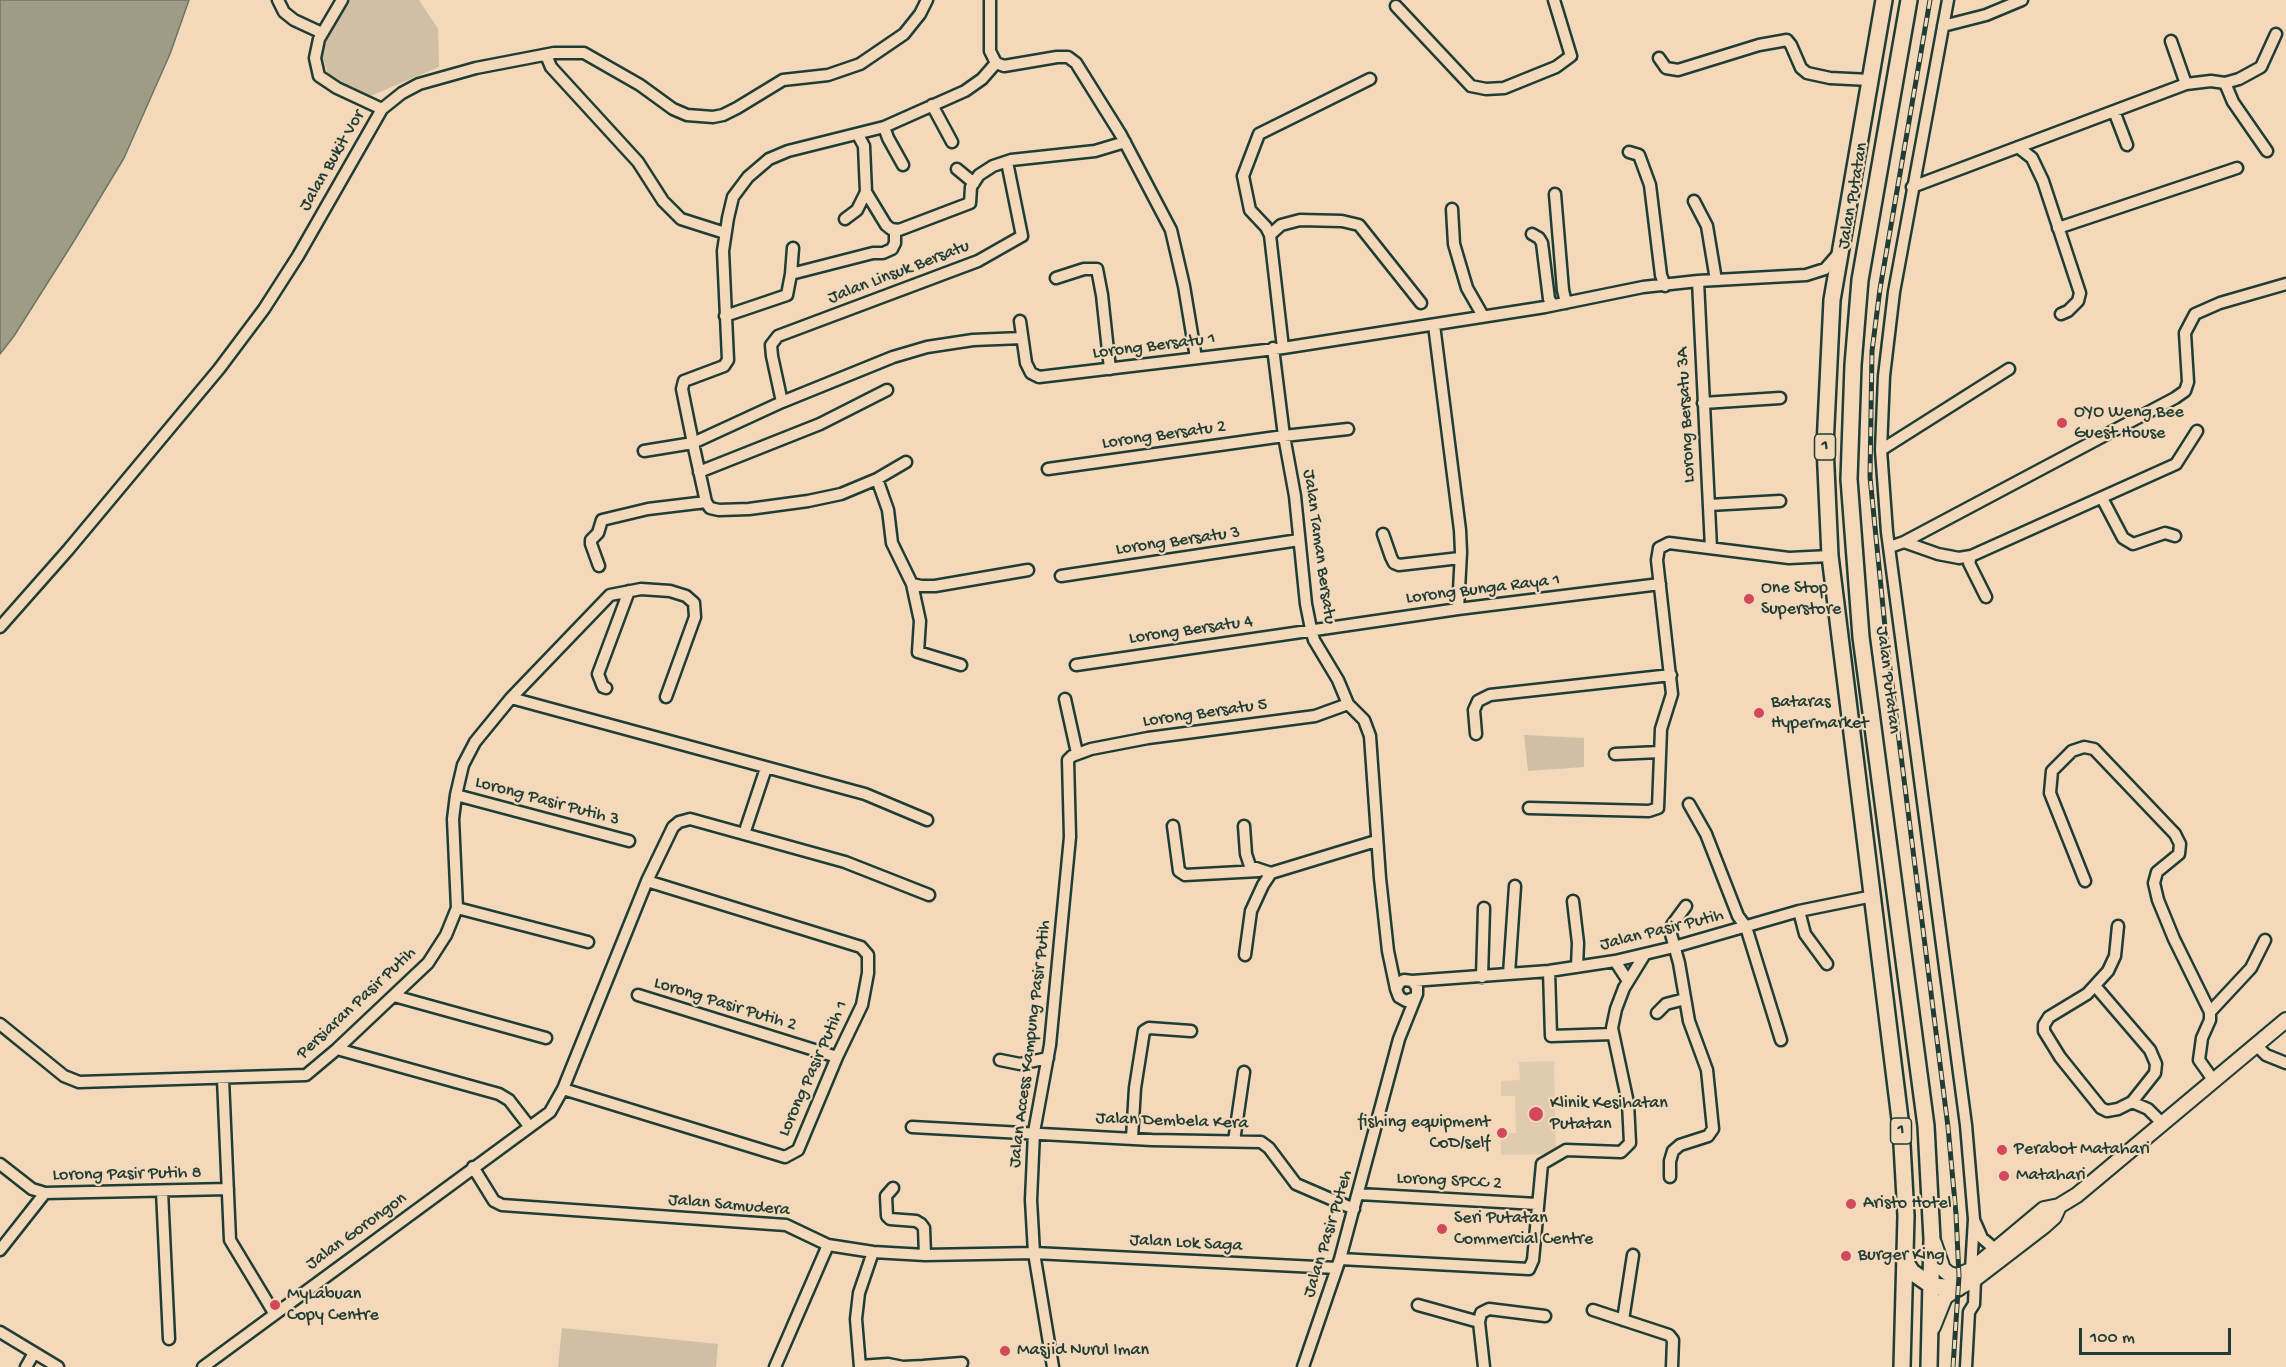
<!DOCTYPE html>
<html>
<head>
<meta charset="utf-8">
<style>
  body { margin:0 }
  #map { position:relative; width:2286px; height:1367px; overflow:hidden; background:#f3d8ba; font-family:"Gochi Hand",sans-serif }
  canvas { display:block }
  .scale { position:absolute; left:2079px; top:1328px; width:152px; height:27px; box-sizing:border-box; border:3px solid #1f3d34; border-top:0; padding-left:8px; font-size:18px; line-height:21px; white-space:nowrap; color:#1f3d34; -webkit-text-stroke:4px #f3d8ba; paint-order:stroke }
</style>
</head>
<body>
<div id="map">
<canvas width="2286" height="1367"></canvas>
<div class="scale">100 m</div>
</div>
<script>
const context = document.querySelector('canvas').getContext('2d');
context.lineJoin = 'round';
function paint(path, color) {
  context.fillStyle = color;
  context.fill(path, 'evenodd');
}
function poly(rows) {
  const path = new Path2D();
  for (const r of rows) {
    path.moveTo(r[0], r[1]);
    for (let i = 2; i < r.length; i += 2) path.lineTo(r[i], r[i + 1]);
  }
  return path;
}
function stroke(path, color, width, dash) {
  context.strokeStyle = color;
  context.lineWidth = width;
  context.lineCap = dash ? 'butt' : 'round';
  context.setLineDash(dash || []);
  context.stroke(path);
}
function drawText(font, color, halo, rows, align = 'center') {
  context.font = font + ' "Gochi Hand",sans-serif';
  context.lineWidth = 4.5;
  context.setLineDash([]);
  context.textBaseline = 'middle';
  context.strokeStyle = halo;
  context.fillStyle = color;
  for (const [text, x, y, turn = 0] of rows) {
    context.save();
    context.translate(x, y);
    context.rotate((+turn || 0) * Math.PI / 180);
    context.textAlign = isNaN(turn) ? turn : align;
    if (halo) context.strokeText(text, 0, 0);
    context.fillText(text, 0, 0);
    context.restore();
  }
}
paint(poly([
  [1554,1061,1556,1154,1501,1155,1501,1133,1516,1133,1515,1096,1501,1096,1501,1081,1520,1080,1519,1062]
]), '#e1cbaf');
paint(poly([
  [349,0,419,0,438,29,439,67,368,97,329,77,322,56,332,21],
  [1524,735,1584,738,1584,767,1528,771],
  [562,1328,718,1344,716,1367,558,1367]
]), '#d1bfa4');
const water = poly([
  [0,0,189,0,170,54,124,158,74,241,14,336,0,354,0,0]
]);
paint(water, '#9f9c85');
stroke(water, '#6c7665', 1.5);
const minor = poly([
  [278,0,284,12,294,20,322,33],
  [342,0,319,39,315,58,319,76,337,88,382,109],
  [990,0,990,51,996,63,1004,66,1057,57,1068,57,1076,63,1121,135,1171,230,1184,286,1196,358],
  [1948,0,1894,292,1884,376,1881,450,1887,532,1966,1125,1974,1219,1971,1270],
  [1396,6,1471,86,1486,89,1504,88,1556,67,1571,56,1554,0],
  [1943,26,1986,15,2022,0],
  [2171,41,2186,84],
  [546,55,551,67,638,162,663,201,681,219,725,233],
  [1659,58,1666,68,1678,70,1759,45,1787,40,1791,45,1801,68,1807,73,1830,78,1870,80],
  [2225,83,2233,102,2267,151],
  [932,105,952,142],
  [2114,111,2127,145],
  [884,127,888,138,903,165],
  [858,135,864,146,866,192,886,225,891,229,899,230,970,203,971,187,979,175,993,166,1011,160,1095,151,1125,142],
  [2018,147,2032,158,2043,181,2080,293,2078,301,2068,311,2061,314],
  [1629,152,1639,155,1650,185,1661,275,1665,286],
  [957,169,974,183],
  [1912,187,2186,84,2211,81,2225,83,2239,79,2261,67,2276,34],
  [1555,194,1563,290,1566,303],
  [1694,201,1707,226,1716,280],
  [1452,209,1454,244,1467,288,1483,316],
  [845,219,857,210,866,192],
  [2058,228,2237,168],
  [1532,234,1539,238,1542,243,1549,299,1553,305],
  [1270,235,1281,225,1300,220,1342,221,1359,225,1421,303],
  [791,274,873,253,883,253,892,249,895,243,895,230],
  [1056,278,1084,269,1097,269,1102,295,1110,369],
  [1698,281,1711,548],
  [725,316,787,295,791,274,793,248],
  [1020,321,1026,363,1031,373,1039,377,1283,348,1545,307,1643,287,1698,281,1806,275,1825,269,1839,253],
  [1434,325,1460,530,1461,552,1458,609],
  [1273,348,1284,436,1295,496,1306,604,1311,629,1314,640,1338,680,1348,704,1364,720,1370,736,1380,878,1388,951,1396,989],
  [1283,348,1270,235,1266,227,1250,210,1243,176,1259,134,1370,79],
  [782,402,772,356,771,345,778,336,978,261,1022,236,1007,162],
  [1703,403,1780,398],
  [1881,450,2009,369],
  [644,451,693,443,782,402,893,357,927,347,973,340,1022,338],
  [906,462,877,479,841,494,808,501,749,509,719,510,710,508,706,502,693,443,682,389,684,381,724,366,728,360,723,251,728,218,733,197,748,177,769,159,788,151,884,127,965,91,982,79,996,63],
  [1048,469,1284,436,1348,429],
  [699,472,820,424,887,390],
  [877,479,888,510,892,543,912,584,920,621,918,652,961,665],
  [2102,498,2123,538,2133,544,2165,533,2175,536],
  [1709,505,1780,501],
  [1383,534,1391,557,1394,563,1399,565,1460,558],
  [1904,542,1938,554,1959,558,1971,556,2176,464,2197,431],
  [1890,547,1904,542,2175,398,2185,391,2188,382,2185,333,2195,314,2220,303,2286,284],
  [1971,556,1969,563,1986,597],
  [599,566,591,544,591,540,598,533,602,520,648,509,706,502],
  [1061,576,1299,540],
  [912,584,921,586,935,586,1028,570],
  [0,627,68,550,219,369,264,309,298,256,382,109,402,93,419,84,476,68,554,53,584,53,640,85,673,109,687,115,713,117,723,115,737,108,783,80,828,75,860,64,904,34,920,14,927,0],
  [1076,665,1458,609,1660,584],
  [606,688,603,687,598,674,629,591],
  [511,698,865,794,927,820],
  [1065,699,1077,753],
  [1476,734,1474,710,1478,701,1490,695,1671,675],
  [1615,754,1660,752],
  [456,795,629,841],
  [1689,804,1706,834,1738,916,1746,927,1781,1040],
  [1529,808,1649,811,1658,808,1661,729,1672,694,1657,560,1659,548,1669,543,1789,558,1830,556],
  [1173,826,1179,871,1185,875,1259,871],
  [1244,826,1246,854,1250,866,1271,873,1376,841],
  [744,834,766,768],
  [2085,881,2050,793,2052,771,2072,751,2084,747,2094,749,2175,834,2180,844,2179,854,2157,872,2154,883,2158,900,2174,939,2210,1012,2210,1020,2202,1038,2199,1060,2214,1081],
  [1573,901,1578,943,1577,967],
  [457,908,588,942],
  [1799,911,1805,934,1827,964],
  [2118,926,2115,956,2108,971,2087,994,2049,1017,2044,1025,2044,1031,2060,1057,2101,1108,2107,1111,2118,1109,2132,1102,2148,1109,2162,1123],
  [1245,955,1251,911,1263,885,1271,873],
  [1615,961,1628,981],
  [1549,971,1551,1036,1613,1034],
  [1509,974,1515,886],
  [1482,977,1484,908],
  [1412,981,1549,971,1615,961,1674,947,1799,911,1873,896],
  [2096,987,2150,1050,2156,1064,2155,1073,2132,1102],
  [638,995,837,1057],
  [394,996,546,1038],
  [2210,1012,2251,968,2265,940],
  [1657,1013,1666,1004,1685,999],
  [0,1024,64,1076,79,1082,306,1075,337,1049,428,963,446,935,457,908,453,819,456,795,463,765,475,742,511,698,610,595,641,589,670,591,686,596,694,603,695,617,666,697],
  [2256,1045,2266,1055,2286,1063],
  [337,1049,499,1094,509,1100,529,1126],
  [1000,1060,1020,1064,1048,1058],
  [223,1079,230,1240,274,1313],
  [563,1089,785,1157,798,1150,837,1057,862,1005,868,973,868,955,861,947,647,881],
  [912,1127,1152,1140,1261,1142,1269,1148,1296,1184,1354,1209],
  [1132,1138,1135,1088,1144,1031,1149,1028,1191,1031],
  [1234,1141,1244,1072],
  [0,1164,32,1189,45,1193,228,1189],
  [473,1167,494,1201,502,1205,786,1225,828,1245,873,1252,925,1255,1034,1253,1337,1268],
  [1670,1177,1670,1161,1673,1151,1680,1145,1708,1136,1713,1129,1707,1070,1689,1021,1679,963,1671,934,1672,925,1686,906],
  [893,1188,886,1196,887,1216,890,1219,916,1221,921,1224,924,1228,925,1255],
  [162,1191,169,1339],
  [1359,1194,1537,1204],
  [1975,1222,1982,1238,1996,1250],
  [0,1250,45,1193],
  [1340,1259,1529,1269,1533,1260,1542,1164,1566,1150,1621,1152,1630,1143,1628,1103,1612,1028,1616,1009,1624,988,1645,954],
  [1418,1305,1479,1322,1484,1367],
  [1593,1310,1669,1335,1673,1340,1672,1367],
  [1623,1320,1633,1255],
  [1479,1322,1481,1313,1489,1309,1545,1316],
  [0,1332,58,1367],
  [860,1366,888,1364,903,1367,923,1366,962,1363],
  [26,1367,34,1353],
  [203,1367,550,1112,563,1089,647,881,673,827,679,822,690,819,845,862,929,895],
  [775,1367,828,1245],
  [860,1367,856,1319,859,1293,873,1252],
  [1053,1367,1034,1253,1031,1200,1034,1132,1050,1045,1070,837,1068,760,1072,756,1091,749,1148,738,1315,716,1348,704],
  [1303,1367,1340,1259,1399,1039,1417,994,1417,987,1412,981,1404,980,1400,982,1396,989,1399,997,1406,1001,1414,998],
  [1966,1367,1969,1312,1974,1304,1975,1279]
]);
const major = poly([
  [1934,1243,1943,1269,1949,1274,1956,1276,1971,1270,2044,1209,2059,1206,2077,1195,2286,1020],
  [1933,1327,1945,1297,1958,1288,1975,1279,2044,1226,2054,1217,2059,1206]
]);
const highway = poly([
  [1884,0,1832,300,1825,446,1830,556,1901,1127,1906,1216,1902,1367],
  [1909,0,1860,280,1853,365,1849,479,1861,637,1926,1126,1932,1239,1929,1367],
  [1906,1263,1912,1272,1932,1286,1958,1288]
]);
stroke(minor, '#1f3d34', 15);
stroke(major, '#1f3d34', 18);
stroke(highway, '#1f3d34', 20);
stroke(minor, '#f3d8ba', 10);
stroke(major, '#f3d8ba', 14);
stroke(highway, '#f3d8ba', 15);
const rail = poly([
  [1930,0,1880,289,1872,351,1870,477,1886,637,1948,1127,1956,1214,1959,1276,1953,1367]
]);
stroke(rail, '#1f3d34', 5);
stroke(rail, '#f3d8ba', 3, [9]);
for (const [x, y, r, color] of [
  [2062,423,6,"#d1495b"],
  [1749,599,6,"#d1495b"],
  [1759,713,6,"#d1495b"],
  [1536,1114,8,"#d1495b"],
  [1502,1133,6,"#d1495b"],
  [2002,1150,6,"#d1495b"],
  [2004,1176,6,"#d1495b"],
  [1851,1204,6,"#d1495b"],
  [1442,1229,6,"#d1495b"],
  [1846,1256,6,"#d1495b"],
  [275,1305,6,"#d1495b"],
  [1005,1351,6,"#d1495b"]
]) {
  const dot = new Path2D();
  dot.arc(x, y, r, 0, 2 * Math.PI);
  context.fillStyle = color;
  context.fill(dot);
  stroke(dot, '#f3d8ba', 2);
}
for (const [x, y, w] of [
  [1825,447,21],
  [1901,1131,21]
]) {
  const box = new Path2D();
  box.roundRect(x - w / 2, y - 13, w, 26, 4.5);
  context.fillStyle = '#f3d8ba';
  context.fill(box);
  stroke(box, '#1f3d34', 1.5);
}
drawText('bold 16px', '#1f3d34', null, [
  ["1",1825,447],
  ["1",1901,1131]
]);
drawText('18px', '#1f3d34', '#f3d8ba', [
  ["Jalan Bukit Vor",333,161,-60],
  ["Jalan Putatan",1854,196,-80],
  ["Jalan Linsuk Bersatu",899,273,-21],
  ["Lorong Bersatu 1",1154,347,-7],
  ["Lorong Bersatu 3A",1687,415,-93],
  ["Lorong Bersatu 2",1164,436,-8],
  ["Lorong Bersatu 3",1178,542,-8],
  ["Jalan Taman Bersatu",1318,547,82],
  ["Lorong Bunga Raya 1",1483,590,-7],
  ["Lorong Bersatu 4",1191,631,-8],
  ["Jalan Putatan",1887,680,83],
  ["Lorong Bersatu 5",1205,714,-8],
  ["Lorong Pasir Putih 3",547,802,15],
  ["Jalan Pasir Putih",1662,931,-14],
  ["Persiaran Pasir Putih",357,1004,-43],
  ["Lorong Pasir Putih 2",725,1005,17],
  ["Jalan Access Kampung Pasir Putih",1031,1044,-83],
  ["Lorong Pasir Putih 1",814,1069,-66],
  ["Jalan Dembela Kera",1172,1122,2],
  ["Lorong Pasir Putih 8",127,1175,-1],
  ["Lorong SPCC 2",1449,1182,3],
  ["Jalan Samudera",729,1206,5],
  ["Jalan Gorongon",357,1232,-36],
  ["Jalan Pasir Puteh",1329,1234,-73],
  ["Jalan Lok Saga",1186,1244,3]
]);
drawText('18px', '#1f3d34', '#f3d8ba', [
  ["OYO Weng Bee",2074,413],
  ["Guest House",2074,434],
  ["One Stop",1761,589],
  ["Superstore",1761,610],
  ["Bataras",1771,703],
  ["Hypermarket",1771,724],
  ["Klinik Kesihatan",1550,1104],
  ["Putatan",1550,1125],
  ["fishing equipment",1490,1123,"right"],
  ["CoD/self",1490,1144,"right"],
  ["Perabot Matahari",2014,1150],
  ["Matahari",2016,1176],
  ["Aristo Hotel",1863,1204],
  ["Seri Putatan",1454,1219],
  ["Commercial Centre",1454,1240],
  ["Burger King",1858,1256],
  ["MyLabuan",287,1295],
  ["Copy Centre",287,1316],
  ["Masjid Nurul Iman",1017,1351]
], 'left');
</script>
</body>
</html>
